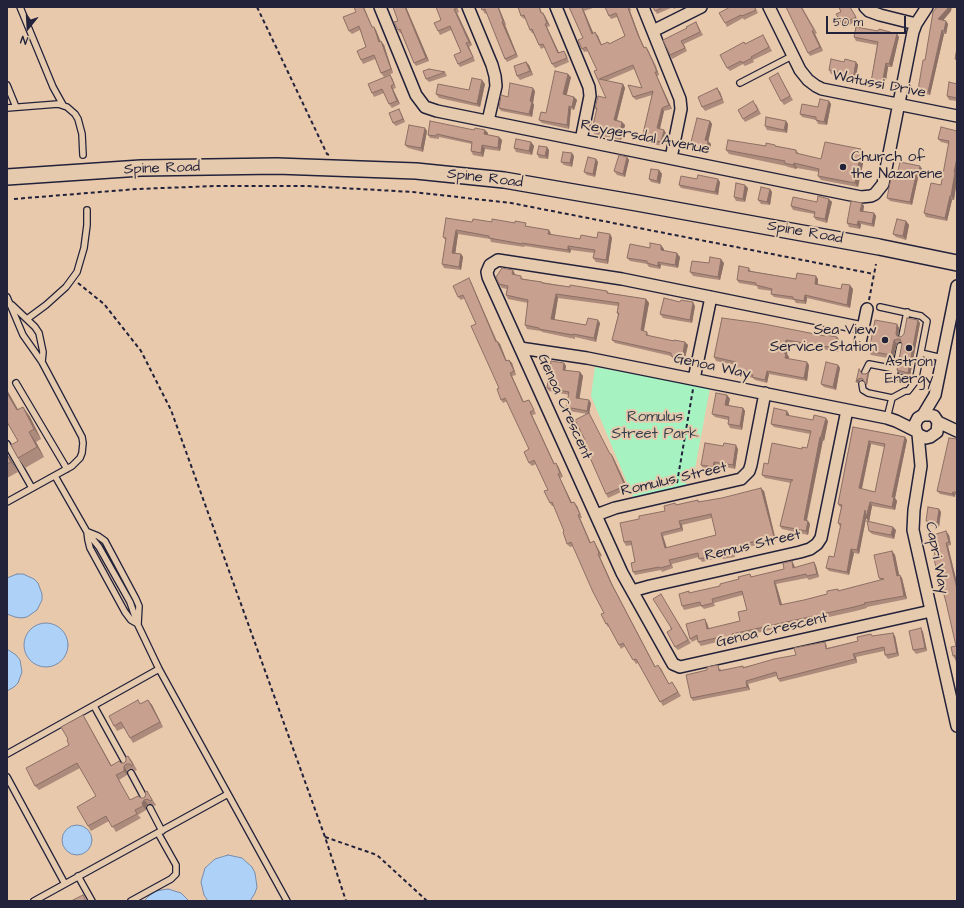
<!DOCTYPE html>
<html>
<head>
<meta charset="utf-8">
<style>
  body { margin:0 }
  #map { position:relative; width:964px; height:908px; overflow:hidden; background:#e9c9ac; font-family:"Architects Daughter",sans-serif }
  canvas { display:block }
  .frame { position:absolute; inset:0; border:8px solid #22223b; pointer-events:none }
  .north { position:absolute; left:8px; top:8px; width:40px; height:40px; -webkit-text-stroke:3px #e6caad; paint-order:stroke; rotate:198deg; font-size:11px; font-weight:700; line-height:16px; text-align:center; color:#22223b }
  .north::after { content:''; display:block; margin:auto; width:14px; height:18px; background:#22223b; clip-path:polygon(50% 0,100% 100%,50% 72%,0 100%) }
  .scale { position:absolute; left:826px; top:16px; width:80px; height:18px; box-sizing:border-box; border:2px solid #22223b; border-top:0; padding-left:5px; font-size:12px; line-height:14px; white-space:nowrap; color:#22223b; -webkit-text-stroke:3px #e6caad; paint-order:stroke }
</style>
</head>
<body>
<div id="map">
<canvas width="964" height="908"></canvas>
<div class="frame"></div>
<div class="north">N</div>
<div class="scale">50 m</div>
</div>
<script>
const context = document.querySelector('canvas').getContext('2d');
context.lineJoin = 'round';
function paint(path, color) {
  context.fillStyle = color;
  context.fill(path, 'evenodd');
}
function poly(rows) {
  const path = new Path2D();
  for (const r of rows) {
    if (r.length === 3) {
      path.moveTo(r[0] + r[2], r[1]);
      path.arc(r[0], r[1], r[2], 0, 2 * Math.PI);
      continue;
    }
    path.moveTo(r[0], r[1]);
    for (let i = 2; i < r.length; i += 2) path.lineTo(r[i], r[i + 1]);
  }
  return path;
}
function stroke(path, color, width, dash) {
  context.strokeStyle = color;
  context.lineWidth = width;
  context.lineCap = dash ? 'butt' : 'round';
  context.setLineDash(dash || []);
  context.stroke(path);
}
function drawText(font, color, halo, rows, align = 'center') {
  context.font = font + ' "Architects Daughter",sans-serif';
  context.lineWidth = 4;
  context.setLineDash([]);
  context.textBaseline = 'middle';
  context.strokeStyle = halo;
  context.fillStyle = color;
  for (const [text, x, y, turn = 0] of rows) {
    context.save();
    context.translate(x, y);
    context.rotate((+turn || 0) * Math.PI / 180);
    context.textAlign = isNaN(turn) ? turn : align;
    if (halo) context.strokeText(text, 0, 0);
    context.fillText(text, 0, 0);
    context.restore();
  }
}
paint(poly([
  [595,367,710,388,694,474,688,473,686,485,633,497,591,396]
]), '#a7f2c1');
const water = poly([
  [17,574,23,574,34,579,38,583,42,594,42,600,37,610,27,617,21,618,15,617,7,614,7,578,17,574],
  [46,645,22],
  [7,649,16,655,20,660,22,672,18,683,14,687,7,691,7,649],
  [77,840,15],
  [228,855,242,858,252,867,255,873,257,887,255,893,250,901,208,901,204,895,201,882,205,868,215,859,228,855],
  [168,889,181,893,189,901,144,901,150,895,156,891,168,889]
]);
paint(water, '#aed2f7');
stroke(water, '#768cac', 1);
const service = poly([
  [20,7,53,87,63,105],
  [740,83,792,56],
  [7,85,16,107],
  [7,108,58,104,67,107,75,114,78,119,82,134,83,155],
  [7,297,23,335,42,362,82,437,83,443,82,453,80,458,72,466,7,502],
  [12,305,35,327,39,333,43,352,42,362],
  [27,319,46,305,66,287,77,272,84,248,87,225,87,210],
  [902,336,907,312],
  [900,346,894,376,915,382],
  [921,353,942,358],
  [865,372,869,364,895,369],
  [16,383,67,469],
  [862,384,863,390,868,393,892,398,905,391,908,391,915,382,927,321,921,316,880,307],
  [887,418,892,398],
  [7,444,32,488],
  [55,476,87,532,99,547,130,602,138,625,159,669,287,901],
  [87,532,88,540,90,548,125,612,131,620,138,624],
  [88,532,98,536,105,541,136,599,139,606,138,624],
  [94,706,126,764],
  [7,754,159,669],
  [131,773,145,799],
  [7,777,65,884],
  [150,808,162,831],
  [78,876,92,901],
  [34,901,228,794],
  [131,901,171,879,176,874,176,865,158,833]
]);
const minor = poly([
  [380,7,416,95,425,107,437,111,861,197,871,196,875,194,883,184,913,32,916,24,927,7],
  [468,7,492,65,495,76,496,86,488,121],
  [556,7,589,87,590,96,581,140],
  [643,7,680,99,681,109,671,158],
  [769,7,800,70,808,80,816,86,822,89,957,116],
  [865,7,869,11,880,15,916,24],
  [653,31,701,7],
  [863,328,622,279,498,260,490,265,487,272,488,277,622,573,673,664,680,667,931,611],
  [860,343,867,309],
  [520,348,587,358,887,418,896,421,916,431],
  [694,379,711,297],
  [923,415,930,415,934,416,938,422,937,432,930,437,926,438,919,435,916,431,915,424,918,418,923,415,935,395,957,286],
  [938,422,957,431],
  [918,434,921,466,914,510,913,530,957,726],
  [596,515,615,508,741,479,749,471,751,465,765,393],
  [632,591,650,586,800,552,810,549,817,544,821,538,847,410]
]);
const secondary = poly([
  [7,177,141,168,277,166,416,171,504,180,637,203,879,247,957,263]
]);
stroke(service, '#22223b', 8);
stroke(minor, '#22223b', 14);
stroke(secondary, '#22223b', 18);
stroke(poly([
  [257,7,327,154,329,155],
  [14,199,137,189,216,186,307,186,413,192,511,203,874,274],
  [78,283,104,304,141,351,171,410,325,837,346,901],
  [869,300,876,264],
  [677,483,693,389],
  [325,837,377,855,427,901]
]), '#22223b', 2, [4, 3]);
stroke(service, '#e6caad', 5.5);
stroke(minor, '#e6caad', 11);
stroke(secondary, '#e6caad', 15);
paint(poly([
  [393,7,406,7,429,61,416,66,414,63,401,33,400,33,398,30,398,21],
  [436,7,457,7,459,12,457,13,472,45,469,47,475,61,460,67,458,64,461,52,451,30,440,35,438,31,441,20],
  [481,7,501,7,499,8,506,25,505,25,518,57,507,62,505,59,487,13,485,14],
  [518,7,540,7,542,13,543,13,545,16,550,26,547,27,559,53,566,54,569,62,555,68,552,64,545,47,541,49,533,33,532,33,530,30,525,18,524,19,521,16],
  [569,7,592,7,593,8,584,11,593,33,598,36,602,45,609,44,625,36,617,17,611,19,609,16,605,7,630,7,631,11,630,11,640,38,644,48,646,47,648,50,656,66,659,75,657,76,672,109,664,111,660,129,666,133,663,146,644,142,642,138,652,95,636,100,633,97,642,88,634,69,606,81,623,84,625,88,617,120,622,122,625,125,621,140,594,134,592,130,597,110,595,108,606,98,597,70,588,51,584,52,582,49,583,38],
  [653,7,678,7,674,9,673,7,657,14],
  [730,7,755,7,758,13,744,20,743,18,727,27,725,23],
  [786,7,802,7,817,33,815,34,823,51,810,56,808,53],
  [839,7,850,7,858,20,844,28,842,24,841,12],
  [951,11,943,20,948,24,946,34,944,34,930,95,920,93,918,90,925,60,933,12],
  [356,12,373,27,374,27,376,30,380,41,384,45,393,73,384,77,381,73,375,59,363,64,361,60,366,47,360,30,352,34,349,31],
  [696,22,703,35,684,44,687,51,672,59,670,55,687,28],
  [878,31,897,34,899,37,892,67,888,67,885,87,873,85,871,82,877,45,856,41,854,37],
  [765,38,772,51,753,60,754,62,745,66,743,64,730,71,727,68,744,42,745,44],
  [526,62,529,65,533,75,520,80,517,76],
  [844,62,856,62,858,65,855,83,844,80,841,77,842,76,831,74,829,70],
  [445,72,447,76,429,82,426,79],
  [390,75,392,78,396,88,393,89,400,104,392,108,389,104,384,93,374,97,372,93],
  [571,77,566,95,574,97,577,100,574,110,571,109,569,129,542,123,539,120,546,113],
  [780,77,793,100,784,105,781,101],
  [485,84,480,107,439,98,436,94,469,90],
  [957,84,957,101,949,100,947,96],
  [535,91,533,103,534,105,532,117,501,111,499,108,508,97],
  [720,92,724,103,705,111,702,107],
  [829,101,831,104,827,125,818,124,816,120,802,117,800,114,818,107],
  [756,104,761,114,745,122,743,119],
  [401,113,405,122,396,126,393,123],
  [710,121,712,124,708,141,711,144,709,153,693,150,690,146],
  [786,121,788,124,787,133,767,130,765,126],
  [474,130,485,130,488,133,487,135,499,137,502,140,500,151,485,149,483,157,473,155,471,151,472,144,439,137,439,139,430,138,428,135],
  [427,131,423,152,408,148,405,145],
  [957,131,957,179,954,200,952,200,947,221,926,217,924,213,941,185,949,144,941,142,938,139],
  [531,142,534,146,532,155,516,152,514,148],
  [775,145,776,146,796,150,799,154,821,159,861,149,865,154,858,187,821,180,818,176,819,172,797,168,796,169,788,167,786,166,729,154,726,150,766,146],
  [547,147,549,150,548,159,539,158,537,154],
  [574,156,572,167,564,165,561,162],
  [627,157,629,160,625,177,617,175,614,171],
  [596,159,598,162,595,177,587,175,584,172],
  [920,166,922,169,920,178,918,178,912,205,890,201,887,198,896,180],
  [659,170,662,174,660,184,651,182,649,179],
  [697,179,720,182,718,195,681,188,679,185],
  [745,185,748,188,745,202,736,201,734,197],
  [770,189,772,192,770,205,761,204,758,200],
  [829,199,832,202,827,223,816,220,814,217,814,214,793,210,791,206,817,202],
  [862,203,864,206,863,211,874,213,876,216,874,227,861,224,860,229,849,227,847,223],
  [906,221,909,225,906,240,896,237,893,234],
  [472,222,492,222,528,227,549,230,551,234,551,235,580,239,597,238,610,234,612,238,608,264,596,262,593,258,594,253,571,250,570,253,525,246,524,247,491,242,490,239,458,234,455,253,461,254,463,257,461,270,444,268,442,264,446,241,443,237],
  [650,248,664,249,664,251,680,257,678,268,661,265,660,269,649,267,647,264,630,261,627,258],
  [709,263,724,263,720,280,693,276,690,272],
  [749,268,751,271,796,279,818,279,818,285,841,289,853,289,850,308,807,298,806,304,796,303,794,300,774,297,771,294,772,291,758,289,757,286,739,283,737,280],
  [515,274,515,275,524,279,570,287,607,291,609,293,646,299,649,303,644,331,647,332,649,336,674,341,685,342,688,345,684,362,673,359,671,356,615,343,612,340,618,315,617,313,618,306,558,298,554,320,586,325,600,323,596,342,575,337,575,339,542,332,541,331,527,329,525,325,528,303,508,299,506,295,507,289,502,288,499,284],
  [471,282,497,341,500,344,507,361,509,360,512,363,516,375,512,376,524,402,529,400,531,403,536,414,532,415,554,463,558,466,563,477,560,478,572,503,577,506,582,518,580,518,591,543,594,541,596,545,602,556,600,557,613,586,655,666,661,668,669,684,672,682,681,696,663,706,638,663,636,664,625,646,621,649,609,626,608,627,606,624,604,613,573,546,570,547,567,544,564,531,554,506,552,506,550,503,548,490,536,464,532,466,529,463,529,449,507,401,503,403,501,400,499,388,476,324,465,298,461,300,458,297],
  [695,306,692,323,663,318,660,314],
  [722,318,825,336,837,337,840,341,838,352,789,343,787,354,789,357,788,359,809,365,807,381,769,374,767,383,755,380,753,378,737,374,734,371,735,365,716,361,714,357],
  [920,323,910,376,899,373,897,370,902,344,901,342,899,342,897,344,893,359,871,355,869,351,897,324,899,328,898,336,901,337],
  [564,363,566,366,565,370,580,372,583,376,579,399,591,403,589,414,610,454,613,457,628,489,608,498,606,494,589,455,588,456,585,452,587,414,569,411,566,407,569,395,549,391,547,388],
  [838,365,840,368,836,390,824,387,821,384],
  [869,373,867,385,863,380,860,381,858,383,856,382,862,374],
  [7,390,18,410,23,407,30,417,41,439,36,442,44,457,25,468,18,458,18,441,8,424,7,425],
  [727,395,730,399,728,405,743,408,745,411,742,430,730,428,728,424,728,420,715,417,712,414],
  [789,414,789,416,813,420,828,421,824,441,823,440,807,521,810,524,808,535,782,529,780,526,791,483,765,478,762,475,768,464,802,449,807,448,810,434,774,427,771,424],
  [853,427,905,437,907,440,895,498,897,501,895,510,872,506,869,522,896,530,894,539,872,534,869,531,869,522,866,518,859,554,854,553,849,575,829,571,826,568,834,557,840,527,838,523,841,507,840,507,838,504],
  [871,444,884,447,875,492,862,489],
  [957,439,957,495,955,495,955,497,940,494,937,491],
  [738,449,735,469,716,465,715,471,703,468,701,465],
  [7,454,18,472,7,478],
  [764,491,776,541,733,550,735,557,723,559,722,557,702,562,699,557,672,564,673,568,662,572,661,570,635,575,633,572,635,562,632,545,626,546,624,542,639,519,665,511,675,503,676,505,698,500,699,502],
  [712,518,716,535,667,548,663,536,683,531,682,525],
  [939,509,941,512,939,527,928,525,926,521],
  [949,535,951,545,948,546,957,583,956,659,955,659,953,656,956,646,935,555],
  [892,551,895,555,899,575,902,578,907,599,867,607,867,608,856,611,734,638,735,643,720,647,717,642,701,646,698,642,698,639,692,642,690,639,707,623,709,629,740,621,747,610,743,595,714,603,715,606,704,609,701,606,684,610,682,606,690,593,720,586,739,579,750,574,752,577,784,569,792,561,794,565,795,568,814,562,816,566,819,577,809,580,807,578,776,584,782,605,804,600,881,580,879,578],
  [663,598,691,643,678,650,675,647],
  [921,628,923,632,927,651,916,654,913,650],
  [872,636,895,636,899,656,888,659,885,655,884,651,856,657,857,663,780,682,778,679,777,676,748,684,750,690,693,701,691,698,720,668,721,670,744,667,796,655,825,642,827,646,827,648,858,641],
  [148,700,152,705,163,727,133,743,124,728,117,731,114,726,141,704],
  [83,715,86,720,111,765,121,763,124,763,126,761,128,756,132,761,137,770,135,771,133,769,129,769,127,771,127,775,119,780,130,800,144,798,147,791,156,805,154,806,151,804,148,804,146,807,146,810,138,815,141,818,116,832,109,821,91,831,88,826,96,796,80,768,39,790,35,786,69,745,68,739]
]), '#ac8a7c');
paint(poly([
  [363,7,364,7,374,31,372,27],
  [405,7,406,7,429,61,426,58],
  [498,7,499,8,506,25,503,21],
  [949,7,952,7,951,11,941,23,938,19],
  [582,8,584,11,595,37,592,34],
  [628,8,630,11,640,38,646,51,644,48,638,35],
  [454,9,457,13,472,45,469,42],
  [543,13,545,16,550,26,547,23],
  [946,21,948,24,946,34,944,31],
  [502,22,505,25,518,57,516,54],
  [545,24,547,27,561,57,558,53],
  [374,27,376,30,382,45,379,42],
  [942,30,944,34,930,95,928,92],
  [812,31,815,34,823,51,820,47],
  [595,32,598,36,603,49,601,45],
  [897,34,899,37,892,67,889,64],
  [381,41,384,45,393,73,391,69],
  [466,43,469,47,475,61],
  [646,47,648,50,659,75,657,72],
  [526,62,529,65,533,75,530,71],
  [856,62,858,65,855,83,853,79],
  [886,63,888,67,885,87,882,84],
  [655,72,657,76,672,109,669,105],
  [568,74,571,77,566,98,563,94],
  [390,75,392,78,396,88,394,84],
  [482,80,485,84,480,107,477,104],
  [623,84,625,88,616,123,614,120],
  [391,86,393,89,400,104,397,101],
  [533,88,535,91,533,103,534,105,532,117,529,114,530,101],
  [717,88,720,92,724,103,722,99],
  [574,97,577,100,574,110,572,107],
  [829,101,831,104,827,125,824,122],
  [569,106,571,109,569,129,567,125],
  [662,108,664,111,659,132,657,128],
  [399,109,401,113,405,122,403,119],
  [710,121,712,124,708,143,705,140],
  [786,121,788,124,787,133,784,130],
  [622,122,625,125,621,140,619,137],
  [425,128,427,131,423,152,421,148],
  [485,130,488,133,487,138,484,134],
  [664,130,666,133,663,146,661,142],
  [499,137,502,140,500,151,498,148],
  [708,141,711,144,709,153,706,150],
  [531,142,534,146,532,155,529,151],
  [482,145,485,149,483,157,481,153],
  [547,147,549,150,548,159,545,156],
  [861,149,865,154,858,187,855,183],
  [572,153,574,156,572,167,570,163],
  [627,157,629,160,625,177,623,174],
  [957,158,957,179,954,200,951,196,954,172],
  [596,159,598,162,595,177,593,174],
  [794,163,797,168,796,169,793,165],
  [920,166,922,169,920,178,918,175],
  [659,170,662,174,660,184,657,181],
  [916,175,918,178,912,205,910,202],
  [718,179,720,182,718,195,715,192],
  [745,185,748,188,745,202,743,199],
  [770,189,772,192,770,205,767,202],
  [950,196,952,200,947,221,945,218],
  [829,199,832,202,827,223,825,219],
  [862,203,864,206,863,214,860,211],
  [874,213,876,216,874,227,872,224],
  [858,221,861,224,860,229,857,225],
  [906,221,909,225,906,240,903,236],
  [456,230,458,234,455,256,452,253],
  [549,230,551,234,550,238,548,234],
  [610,234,612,238,608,264,606,260],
  [661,245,664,249,663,254,661,250],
  [568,246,571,250,570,253,568,250],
  [677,253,680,257,678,268,675,265],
  [461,254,463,257,461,270,459,267],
  [721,259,724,263,720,280,718,277],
  [658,262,661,265,660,269,658,266],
  [513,270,515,274,515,278,512,274],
  [816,276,818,279,817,288,815,284],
  [469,278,471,282,498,345,496,342],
  [850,285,853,289,850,308,847,305],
  [556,294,558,298,554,323,551,319],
  [805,295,807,298,806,304,804,301],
  [646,299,649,303,643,334,641,330],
  [693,302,695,306,692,323,690,320],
  [598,320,600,323,596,342,594,338],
  [918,320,920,323,910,376,908,373],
  [897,324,899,328,898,337,896,334],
  [837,337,840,341,838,352,835,348],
  [786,340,789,343,787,354,789,357,788,362,785,358,784,353],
  [894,340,897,344,893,359,891,355],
  [497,341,500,344,508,365,506,361],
  [685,342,688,345,684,362,682,358],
  [509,360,512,363,516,375,514,371],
  [807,362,809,365,807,381,804,378],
  [564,363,566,366,565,373,563,370],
  [838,365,840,368,836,390,833,387],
  [767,371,769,374,767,383,765,380],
  [580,372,583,376,579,402,576,398],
  [868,372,869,373,867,385,866,384],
  [510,373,512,376,525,406,523,402],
  [858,379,860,381,858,383,856,382],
  [7,390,24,420,17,410,7,393],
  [727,395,730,399,728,408,725,405],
  [589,400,591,403,589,414,612,458,610,454,589,414,587,411],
  [23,407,30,417,41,439,34,429],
  [743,408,745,411,742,430,740,426],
  [787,411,789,414,789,419,786,415],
  [530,412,532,415,556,467,554,464],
  [826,418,828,421,824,441,821,437],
  [29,432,36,442,44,457,37,447],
  [820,437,823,440,806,523,804,520],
  [905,437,907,440,895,498,897,501,895,510,892,507,892,497],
  [869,441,871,444,861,492,859,488],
  [736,445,738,449,735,469,733,465],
  [7,454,11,459,18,472,11,462],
  [611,454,613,457,628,489,625,486],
  [714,462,716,465,715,471,713,467],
  [556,463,558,466,563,477,560,473],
  [558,474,560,478,574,507,571,503],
  [761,488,764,491,776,541,774,537],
  [953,492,955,495,955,497,952,494],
  [574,502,577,506,582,518],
  [870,502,872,506,869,522,866,518],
  [939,509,941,512,939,527,937,523],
  [865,510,867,514,859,554,857,550],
  [578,515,580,518,592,547,590,543],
  [679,521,682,525,683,531,681,528],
  [808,521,810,524,808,535,806,531],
  [893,527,896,530,894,539,891,535],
  [946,531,949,535,951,545,949,542],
  [661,533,663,536,668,552,665,548],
  [594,541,596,545,602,556,599,553],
  [946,543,948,546,957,583,957,589],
  [731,547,733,550,735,557,732,553],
  [851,549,854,553,849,575,847,572],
  [892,551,895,555,900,579,897,576],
  [598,554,600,557,613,586,657,670,655,667,611,583],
  [792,561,794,565,796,571,793,568],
  [814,562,816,566,819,577,817,574],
  [900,575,902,578,907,599,904,596],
  [774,581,776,584,783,608,780,605],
  [705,619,707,623,710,632,707,629],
  [921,628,923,632,927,651,925,648],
  [893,633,895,636,899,656,897,653],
  [732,634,734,638,735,643,733,639],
  [853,654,856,657,857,663,855,659],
  [746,681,748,684,750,690,747,687],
  [148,700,152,705,163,727,160,722],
  [83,715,86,720,114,770,111,766],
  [124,766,127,771,127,775,124,771],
  [144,800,148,804,146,807,146,810,143,806,142,803]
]), '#8c7065');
const building = poly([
  [354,7,363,7,372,27,374,27,379,42,381,41,391,69,381,73,374,55,361,60,357,51,366,47,359,26,349,31,343,17,356,12,354,7],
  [393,7,405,7,426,58,414,63,400,29,398,30,394,22,398,21,393,7],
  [436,7,456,7,456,9,454,9,469,42,466,43,473,57,458,64,454,55,461,52,450,26,438,31,434,23,441,20,436,7],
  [481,7,498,7,503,21,502,22,516,54,505,59,485,9,482,10,481,7],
  [518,7,539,7,541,13,543,13,547,23,545,24,558,53,564,51,567,58,552,64,543,44,539,45,532,29,530,30,524,15,521,16,518,7],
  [569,7,584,7,582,8,592,34,595,32,601,45,608,42,609,44,625,36,616,13,609,16,605,7,629,7,628,8,638,35,644,48,646,47,653,62,657,72,655,72,669,105,662,108,657,128,664,130,661,142,642,138,653,91,633,97,628,85,642,88,633,65,599,79,623,84,614,120,622,122,619,137,592,130,597,108,595,108,598,96,606,98,594,71,597,70,586,47,582,49,578,40,583,38,569,7],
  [653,7,663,7,655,11,653,7],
  [730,7,754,7,756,10,742,16,741,15,725,23,719,13,730,7],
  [786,7,801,7,814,30,812,31,820,47,808,53,786,7],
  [839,7,850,7,856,17,842,24,836,14,841,12,839,7],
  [937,7,949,7,938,19,946,21,944,31,942,30,928,92,918,90,923,60,925,60,933,12,937,7],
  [696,22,700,32,681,41,685,48,670,55,663,40,687,28,686,27,696,22],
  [856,27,878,31,879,29,897,34,889,64,886,63,882,84,871,82,878,42,854,37,856,27],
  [763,35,769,47,751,57,752,58,742,63,741,61,727,68,720,55,744,42,745,44,763,35],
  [957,48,957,60,955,59,957,48],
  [831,59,844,62,845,59,856,62,853,79,841,77,842,73,829,70,831,59],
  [526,62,530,71,517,76,514,66,526,62],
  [429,69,445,72,426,79,423,71,429,69],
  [555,71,568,74,563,94,574,97,572,107,569,106,567,125,539,120,541,112,546,113,555,71],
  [778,73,790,96,781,101,769,78,778,73],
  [390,75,394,84,391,86,397,101,389,104,382,89,372,93,368,84,390,75],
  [472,78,482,80,477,104,436,94,438,84,469,90,472,78],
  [949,82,957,84,957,98,947,96,949,82],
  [510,83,533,88,530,101,532,102,529,114,499,108,501,95,508,97,510,83],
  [717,88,722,99,702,107,698,97,717,88],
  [820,99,829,101,824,122,816,120,816,117,800,114,802,104,818,107,820,99],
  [753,101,758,110,743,119,738,110,753,101],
  [399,109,403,119,393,123,389,113,399,109],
  [766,117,786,121,784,130,765,126,766,117],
  [697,118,710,121,705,140,708,141,706,150,690,146,697,118],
  [430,121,474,130,475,128,485,130,484,134,499,137,498,148,482,145,481,153,471,151,472,142,437,134,436,136,428,135,430,121],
  [409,125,425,128,421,148,405,145,409,125],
  [941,127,957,131,957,158,954,172,955,172,951,196,950,196,945,218,924,213,931,183,941,185,949,141,938,139,941,127],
  [516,139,531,142,529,151,514,148,516,139],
  [728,140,766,146,766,143,775,145,775,146,796,150,796,153,821,159,825,142,861,149,855,183,818,176,819,169,794,163,793,165,784,163,785,161,726,150,728,140],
  [539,146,547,147,545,156,537,154,539,146],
  [563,152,572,153,570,163,561,162,563,152],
  [619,155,627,157,623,174,614,171,619,155],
  [588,157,596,159,593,174,584,172,588,157],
  [900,162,920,166,918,175,916,175,910,202,887,198,891,178,896,180,900,162],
  [651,169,659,170,657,181,649,179,651,169],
  [698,175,718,179,715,192,679,185,681,176,697,179,698,175],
  [736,183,745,185,743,199,734,197,736,183],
  [761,187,770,189,767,202,758,200,761,187],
  [818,196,829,199,825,219,814,217,815,212,791,206,793,197,817,202,818,196],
  [851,201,862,203,860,211,874,213,872,224,858,221,857,225,847,223,851,201],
  [446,218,472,222,473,219,492,222,492,219,515,223,515,221,526,223,525,226,549,230,548,234,580,239,581,235,597,238,598,232,610,234,606,260,593,258,595,250,568,246,568,250,522,243,522,244,489,238,489,236,456,230,452,253,461,254,459,267,442,264,446,238,443,237,446,218],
  [897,219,906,221,903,236,893,234,897,219],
  [650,243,661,245,661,250,677,253,675,265,658,262,658,266,647,263,647,261,627,258,630,244,650,248,650,243],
  [710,257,721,259,718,277,690,272,692,261,709,263,710,257],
  [739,266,749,268,748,271,796,279,797,273,816,276,815,284,841,289,842,284,850,285,847,305,805,295,804,301,793,299,793,297,771,294,772,289,756,285,756,283,737,280,739,266],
  [502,268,513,270,512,274,521,276,521,279,542,282,542,283,570,287,570,285,607,291,607,293,646,299,641,330,647,332,646,335,674,341,674,340,685,342,682,358,671,356,671,353,612,340,619,313,617,313,619,303,556,294,551,319,586,325,588,318,598,320,594,338,573,334,573,335,539,329,539,328,525,325,528,300,506,295,508,286,499,284,496,277,502,268],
  [469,278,496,342,497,341,506,361,509,360,514,371,510,373,523,402,529,400,534,410,530,412,554,464,556,463,560,473,558,474,571,503,574,502,580,514,578,515,590,543,594,541,599,553,598,554,611,583,655,667,658,665,669,684,672,682,678,692,660,702,636,659,633,660,623,643,619,645,607,623,606,624,601,614,604,613,593,592,571,542,567,544,563,532,564,531,552,502,550,503,544,491,548,490,534,460,529,463,524,452,529,449,505,398,501,400,497,389,499,388,471,326,476,324,463,295,458,297,453,286,469,278],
  [664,298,680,302,681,300,693,302,690,320,660,314,664,298],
  [722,318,759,323,825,336,825,335,837,337,835,348,786,340,784,353,786,354,785,358,807,362,804,378,767,371,765,380,752,377,753,375,734,371,736,362,714,357,722,318],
  [907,318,918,320,908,373,897,370,902,344,900,339,897,339,894,340,891,355,869,351,875,320,897,324,896,334,897,336,901,337,904,334,907,318],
  [551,361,564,363,563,370,580,372,576,398,589,400,587,411,566,407,569,392,547,388,551,361],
  [826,362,838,365,833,387,821,384,826,362],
  [859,369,862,374,866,374,868,372,866,384,862,378,858,379,856,382,859,369],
  [7,393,17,410,23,407,34,429,29,432,37,447,18,458,11,445,18,441,7,422,7,393],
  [716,393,727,395,725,405,743,408,740,426,728,424,729,417,712,414,716,393],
  [774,408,787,411,786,415,813,420,814,415,826,418,821,437,820,437,804,520,808,521,806,531,780,526,791,481,793,480,762,475,764,463,768,464,772,443,802,449,802,447,807,448,811,431,771,424,774,408],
  [589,413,610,454,611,454,625,486,606,494,587,451,585,452,581,442,585,440,575,420,589,413],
  [853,427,905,437,892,497,894,497,892,507,870,502,866,518,865,510,857,550,851,549,847,572,826,568,829,556,834,557,841,524,838,523,842,505,838,504,853,427],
  [869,441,885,444,875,492,859,488,869,441],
  [949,438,957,439,957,492,953,492,952,494,937,491,949,438],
  [705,443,723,446,724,443,736,445,733,465,714,462,713,467,701,465,705,443],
  [7,455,11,462,7,464,7,455],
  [761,488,774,537,731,547,732,553,721,556,720,554,699,559,698,553,669,560,671,565,660,568,659,567,633,572,631,563,635,562,631,541,624,542,620,523,639,519,639,516,665,511,664,506,675,503,676,505,698,500,698,502,722,498,761,488],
  [711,514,716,535,665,548,661,533,681,528,679,521,711,514],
  [928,507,939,509,937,523,926,521,928,507],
  [867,521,893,527,891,535,869,531,867,521],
  [946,531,949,542,946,543,957,589,957,665,955,655,953,656,951,647,956,646,946,602,933,556,935,555,930,536,946,531],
  [892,551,897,576,900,575,904,596,864,603,865,604,854,607,732,634,733,639,718,643,716,638,698,642,697,635,690,639,686,624,705,619,707,629,740,621,738,612,747,610,742,591,712,599,713,603,701,606,700,602,682,606,679,594,689,591,689,593,720,586,720,584,739,579,738,577,750,574,751,577,784,569,783,563,792,561,793,568,814,562,817,574,807,576,806,574,774,581,780,605,804,600,827,594,827,591,838,589,838,591,884,579,879,578,874,555,892,551],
  [661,594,688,640,675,647,667,632,672,629,653,599,661,594],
  [921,628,925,648,913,650,909,631,921,628],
  [893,633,897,653,885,655,884,647,853,654,855,659,778,679,776,672,746,681,747,687,691,698,686,675,707,670,707,667,718,665,719,671,743,666,743,668,774,659,796,655,794,648,825,642,826,649,858,641,857,637,871,634,872,636,893,633],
  [138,700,140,704,148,700,160,722,130,738,121,722,114,726,109,716,138,700],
  [83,715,111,766,119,761,121,763,124,763,126,761,126,757,128,756,133,765,132,766,130,764,126,764,124,766,124,771,116,775,130,800,138,796,141,798,144,798,146,795,145,792,147,791,152,800,151,801,147,799,144,800,142,803,143,806,135,810,137,814,112,827,106,816,88,826,77,807,96,796,77,763,35,786,26,768,69,745,67,740,68,739,61,727,83,715],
  [83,895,86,901,71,901,83,895]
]);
paint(building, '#c8a090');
stroke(building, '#8c7065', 1);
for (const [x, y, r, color] of [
  [843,167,4,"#22223b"],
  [885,340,4,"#22223b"],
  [909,348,4,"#22223b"]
]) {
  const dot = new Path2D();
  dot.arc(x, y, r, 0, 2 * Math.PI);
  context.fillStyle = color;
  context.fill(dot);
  stroke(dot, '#e6caad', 1.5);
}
drawText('15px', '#22223b', '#e6caad', [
  ["Watussi Drive",879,85,11],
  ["Reygersdal Avenue",645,138,11],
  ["Spine Road",162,169,-2],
  ["Spine Road",485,179,7],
  ["Spine Road",805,233,10],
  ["Genoa Way",712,367,12],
  ["Genoa Crescent",564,407,66],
  ["Romulus Street",674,480,-13],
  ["Remus Street",753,546,-13],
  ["Capri Way",936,558,79],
  ["Genoa Crescent",772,631,-13]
]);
drawText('15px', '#22223b', '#e6caad', [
  ["Church of",851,158],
  ["the Nazarene",851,175],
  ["Sea View",877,331,"right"],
  ["Service Station",877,348,"right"],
  ["Astron",909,363,"center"],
  ["Energy",909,380,"center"]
], 'left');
drawText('15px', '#36414f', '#e6caad', [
  ["Romulus",655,418],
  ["Street Park",655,435]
]);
</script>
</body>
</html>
